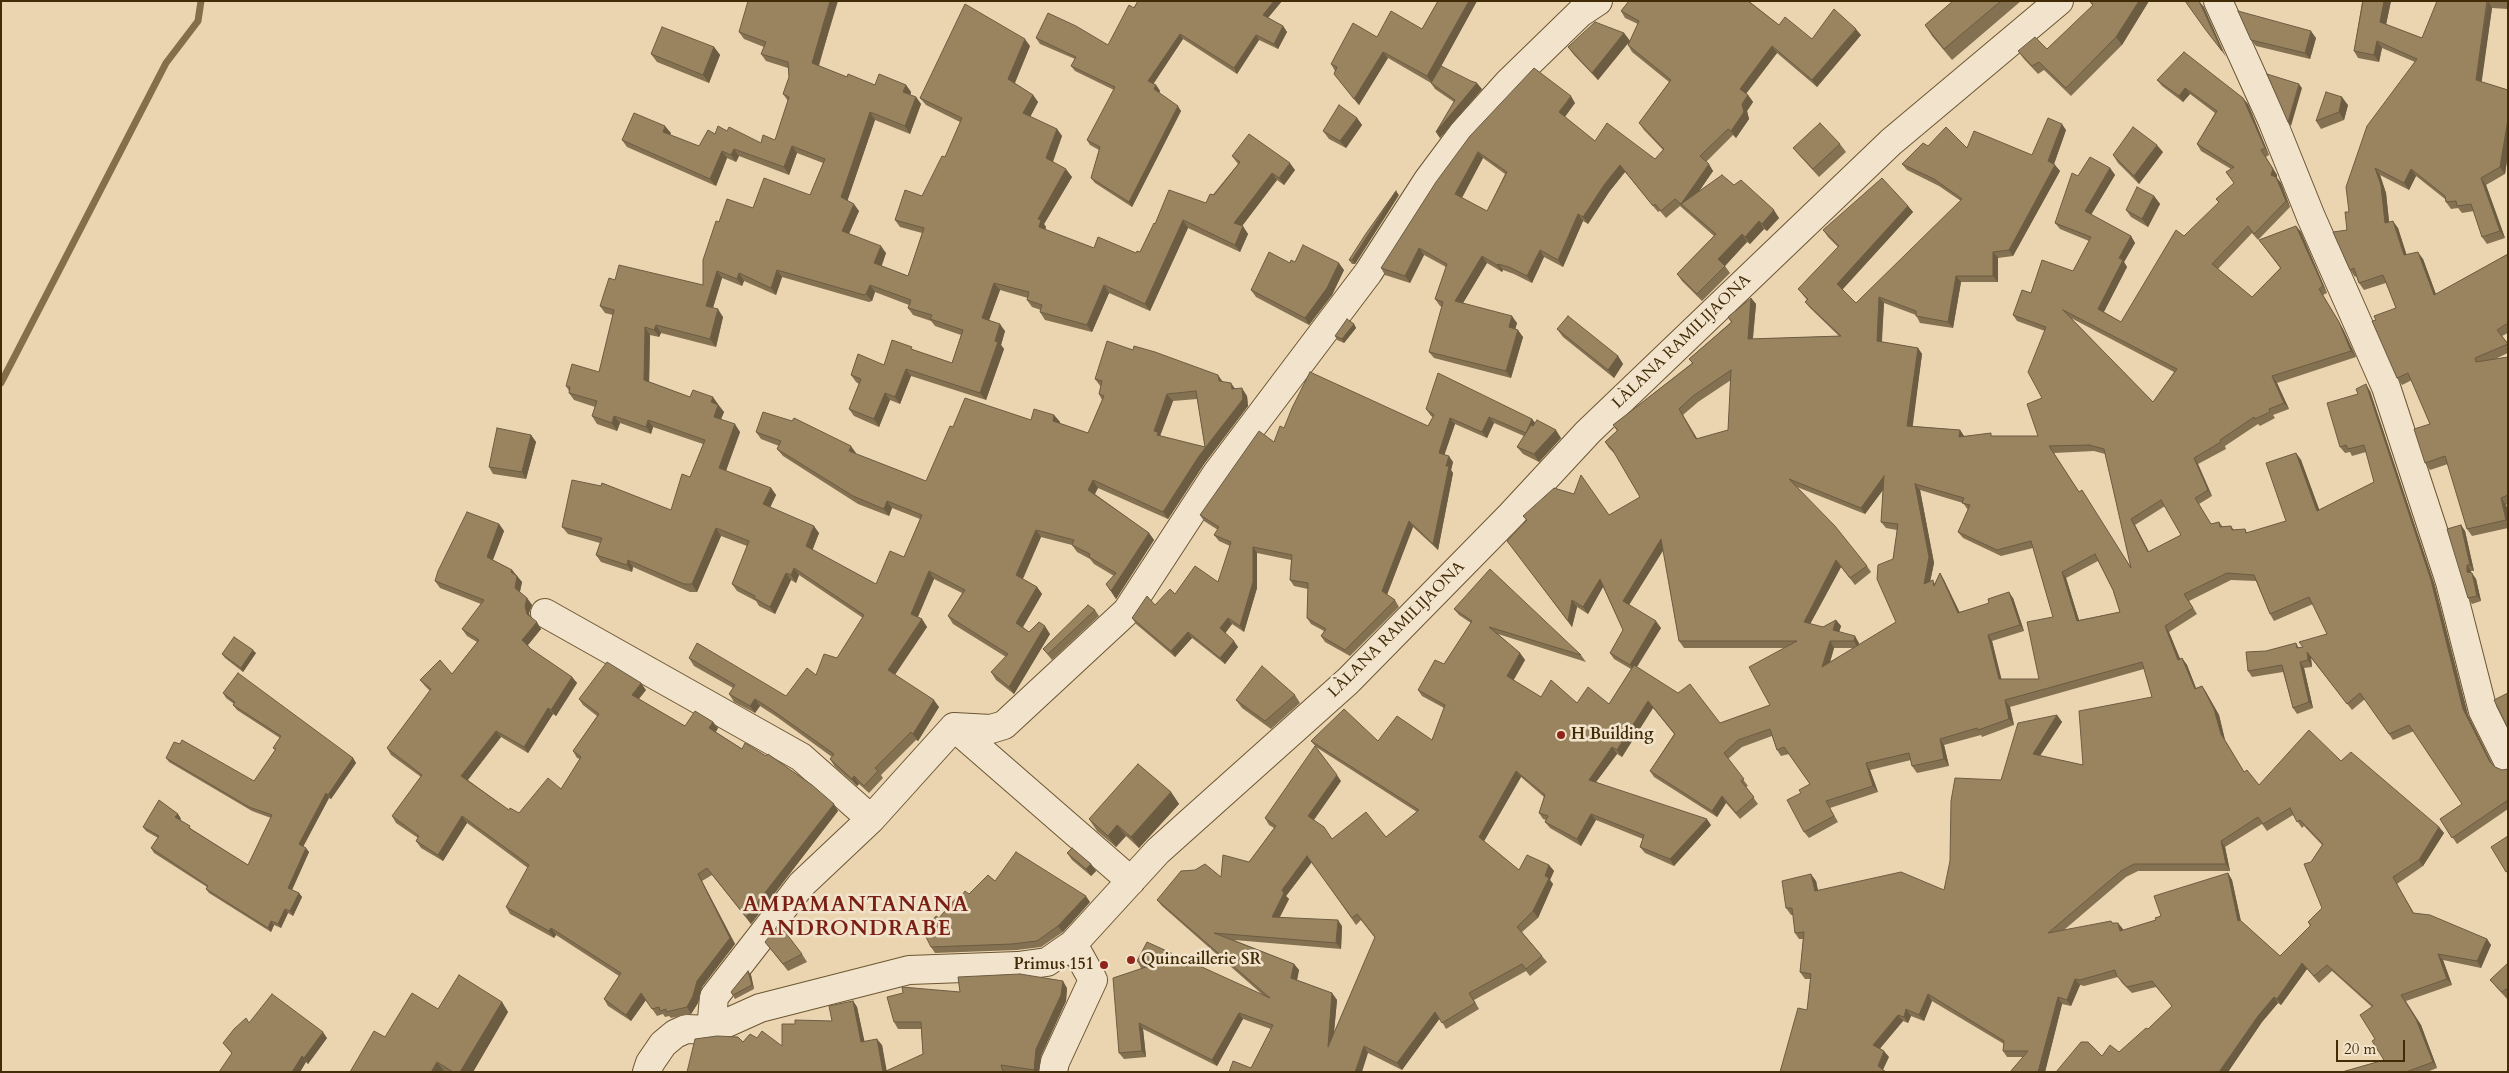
<!DOCTYPE html>
<html>
<head>
<meta charset="utf-8">
<style>
  body { margin:0 }
  #map { position:relative; width:2509px; height:1073px; overflow:hidden; background:#ebd5b1; font-family:Cardo,serif }
  canvas { display:block }
  .frame { position:absolute; inset:0; border:2px solid #422b07; pointer-events:none }
  .scale { position:absolute; left:2336px; top:1040px; width:69px; height:22px; box-sizing:border-box; border:2px solid #422b07; border-top:0; padding-left:6px; font-size:15px; line-height:18px; white-space:nowrap; color:#422b07; -webkit-text-stroke:4px #f2e4cc; paint-order:stroke }
</style>
</head>
<body>
<div id="map">
<canvas width="2509" height="1073"></canvas>
<div class="frame"></div>
<div class="scale">20 m</div>
</div>
<script>
const context = document.querySelector('canvas').getContext('2d');
context.lineJoin = 'round';
function poly(rows) {
  const path = new Path2D();
  for (const r of rows) {
    path.moveTo(r[0], r[1]);
    for (let i = 2; i < r.length; i += 2) path.lineTo(r[i], r[i + 1]);
  }
  return path;
}
function stroke(path, color, width, dash) {
  context.strokeStyle = color;
  context.lineWidth = width;
  context.lineCap = dash ? 'butt' : 'round';
  context.setLineDash(dash || []);
  context.stroke(path);
}
function paint(path, color) {
  context.fillStyle = color;
  context.fill(path, 'evenodd');
}
function drawText(font, color, halo, rows, align = 'center') {
  context.font = font + ' Cardo,serif';
  context.lineWidth = 5;
  context.setLineDash([]);
  context.textBaseline = 'middle';
  context.strokeStyle = halo;
  context.fillStyle = color;
  for (const [text, x, y, turn = 0] of rows) {
    context.save();
    context.translate(x, y);
    context.rotate((+turn || 0) * Math.PI / 180);
    context.textAlign = isNaN(turn) ? turn : align;
    if (halo) context.strokeText(text, 0, 0);
    context.fillText(text, 0, 0);
    context.restore();
  }
}
stroke(poly([
  [1,383,166,63,198,21,201,1]
]), '#856e4a', 7);
const minor = poly([
  [2218,1,2272,120,2311,217,2386,387,2450,582,2483,711,2508,761],
  [545,613,801,757,871,819],
  [954,727,1131,881],
  [711,1030,714,997,801,885,871,819,954,727,991,729,1004,725,1127,611,1217,473,1368,273,1428,180,1463,133,1508,83,1580,13,1598,1],
  [647,1072,650,1063,663,1044,675,1034,686,1029,711,1030,760,1008,909,970,1018,966,1047,962,1073,944,1158,851,1348,681,1511,515,1588,432,1891,142,2059,1],
  [1053,1072,1055,1062,1093,980,1073,944]
]);
stroke(minor, '#6c5632', 30);
stroke(minor, '#f2e4cc', 28);
paint(poly([
  [1138,1,1282,1,1268,18,1283,26,1287,32,1278,49,1259,40,1237,74,1183,39,1153,84,1156,85,1160,91,1159,93,1181,111,1132,207,1095,183,1091,178,1099,150,1090,145,1087,140,1114,90,1075,71,1071,66,1075,59,1040,44,1036,38,1108,45],
  [1438,1,1477,1,1441,66,1482,89,1440,138,1436,132,1454,102,1435,89,1431,83,1388,58,1359,105,1334,74,1335,71,1331,64,1377,37,1422,29],
  [1629,1,1749,1,1779,25,1812,39,1861,35,1817,87,1777,53,1746,94,1748,95,1753,102,1747,111,1749,119,1736,138,1733,135,1706,162,1713,171,1699,191,1734,185,1779,218,1767,231,1764,229,1750,244,1747,242,1725,266,1730,273,1702,301,1682,281,1677,274,1714,236,1680,206,1666,218,1660,211,1658,212,1625,172,1609,192,1588,224,1583,221,1563,267,1544,257,1532,283,1514,274,1503,270,1502,272,1487,263,1463,303,1517,323,1515,329,1523,337,1511,378,1434,358,1429,352,1442,307,1440,306,1435,299,1446,267,1424,255,1410,283,1385,275,1381,268,1470,136,1575,103,1565,117,1595,141,1655,159,1663,150,1644,130,1639,123,1669,82,1632,52,1628,45,1629,41,1598,80,1574,55,1568,47,1624,33,1630,41,1638,24,1625,18,1621,11],
  [1483,158,1505,174,1487,211,1462,198],
  [1953,1,2021,1,1952,60,1932,36,1925,25],
  [2089,1,2149,1,2122,45,2071,96,2044,70,2038,74,2024,59,2018,51,2047,49,2093,6],
  [2360,1,2391,1,2386,25,2422,38,2437,1,2508,1,2508,9,2492,8,2481,82,2508,90,2508,154,2505,174,2486,185,2505,238,2487,244,2482,237,2474,211,2462,213,2458,208,2451,209,2446,202,2445,199,2416,176,2409,190,2380,175,2386,193,2389,222,2398,228,2406,254,2423,259,2436,294,2508,254,2508,333,2502,336,2508,343,2508,353,2495,359,2508,357,2508,504,2506,505,2508,511,2508,528,2472,536,2467,529,2448,464,2430,470,2425,463,2430,424,2412,380,2402,385,2397,378,2376,320,2396,308,2386,283,2364,290,2359,283,2356,276,2355,277,2350,270,2347,230,2349,212,2415,62,2382,48,2379,62,2358,58,2354,51,2362,2],
  [833,16,819,66,847,77,875,85,906,85,911,92,910,95,916,97,921,104,910,134,875,120,847,201,859,211,849,234,886,253,881,266,908,276,922,233,900,227,895,220,922,196,945,157,960,122,926,105,920,98,1030,46,1015,83,1033,95,1038,102,1030,117,1057,129,1062,136,1053,162,1072,177,1044,224,1046,227,1045,230,1094,248,1136,253,1140,252,1155,224,1206,203,1238,164,1232,156,1295,170,1284,185,1277,180,1242,226,1248,234,1240,252,1188,228,1150,311,1109,293,1092,332,1045,320,1040,312,1041,310,1032,307,1027,300,1028,298,1000,290,989,320,1005,331,1001,345,1004,349,986,400,911,376,900,404,890,400,879,427,854,416,849,409,859,384,856,382,851,375,884,365,914,350,952,363,961,335,935,326,931,321,913,315,908,308,909,305,875,292,872,301,869,302,782,277,776,295,744,281,742,286,722,278,713,308,723,317,716,347,661,333,659,337,650,335,649,382,690,397,718,404,724,412,721,419,740,432,726,471,771,488,776,495,770,507,819,533,812,550,876,584,904,557,920,519,892,508,889,516,858,504,783,456,777,449,779,446,761,439,756,432,856,453,856,454,926,481,953,427,1031,420,1054,415,1060,422,1059,423,1088,433,1102,400,1099,394,1101,387,1095,379,1223,382,1247,396,1248,406,1204,464,1168,519,1098,488,1095,494,1149,533,1154,540,1116,599,1106,584,1114,576,1094,564,1090,559,1077,552,1072,545,1041,537,1023,579,1037,587,1042,594,1023,627,1029,632,1050,634,1014,694,996,680,991,672,1006,657,953,624,948,616,962,593,934,579,918,617,922,619,927,627,895,675,939,707,918,741,916,740,881,775,883,778,869,793,859,784,857,786,835,767,830,759,832,757,777,717,760,706,755,713,734,702,729,694,733,688,694,666,689,658,786,696,816,675,837,658,863,618,799,575,796,583,791,580,775,614,759,606,756,601,737,591,732,584,747,546,721,536,697,592,690,592,633,567,632,572,601,562,596,555,600,543,568,534,562,527,671,510,690,477,703,444,653,427,651,434,620,423,617,431,597,424,592,416,595,407,574,400,569,393,569,391,566,386,599,372,613,315,605,313,600,306,615,280,703,285,719,222,753,208,810,195,823,163,797,153,789,175,739,156,736,162,727,158,716,186,627,147,622,140,671,133,670,135,699,146,715,134,727,131,761,143,775,140,788,101,783,94,789,77,788,68,766,61,761,54,764,47,744,39,739,32],
  [1197,399,1205,447,1160,436,1173,401],
  [2316,38,2310,59,2256,46,2251,40],
  [714,47,720,55,709,83,657,62,651,54],
  [2157,80,2248,104,2269,155,2266,157,2277,175,2277,178,2281,183,2290,207,2258,240,2252,233,2218,269,2252,297,2280,268,2259,240,2296,226,2301,232,2327,293,2323,295,2343,329,2356,357,2277,383,2289,409,2273,415,2275,418,2260,426,2258,424,2225,446,2226,449,2198,464,2212,496,2199,504,2211,524,2219,522,2223,527,2231,526,2234,530,2245,529,2247,533,2286,521,2296,453,2301,460,2319,510,2374,482,2366,452,2352,456,2350,452,2345,453,2340,447,2370,391,2435,586,2468,715,2493,765,2495,767,2502,770,2508,769,2508,809,2457,844,2440,819,2462,804,2414,731,2393,740,2365,699,2352,710,2311,658,2312,667,2304,668,2313,708,2297,714,2293,708,2283,672,2252,677,2248,671,2266,651,2296,643,2299,648,2303,647,2327,634,2313,604,2274,621,2270,614,2256,581,2231,580,2189,601,2197,614,2169,632,2180,659,2182,658,2187,665,2196,688,2202,686,2206,692,2219,715,2225,740,2244,772,2259,785,2341,761,2439,827,2444,833,2423,866,2397,884,2414,913,2487,939,2491,945,2481,968,2443,960,2452,985,2406,1001,2421,1025,2437,1068,2427,1072,2342,1072,2384,1060,2375,1039,2372,1007,2332,971,2319,983,2307,969,2281,1005,2278,1003,2262,1022,2228,1072,2056,1072,2102,1056,2119,1052,2148,1029,2172,1006,2156,987,2132,993,2122,983,2118,977,2084,986,2080,985,2071,1006,2062,1004,2045,1072,2010,1072,2023,1057,2007,1057,2003,1051,2004,1044,1932,1001,1924,1021,1911,1016,1908,1023,1903,1021,1880,1048,1889,1057,1807,1010,1811,979,1805,979,1800,972,1803,939,1799,939,1795,933,1793,915,1791,915,1786,908,1816,881,1818,890,1944,890,2001,780,2057,715,2062,722,2040,756,2083,765,2152,697,2144,669,2010,707,2014,725,1982,737,1981,735,1944,745,1949,766,1917,773,1912,766,1911,760,1870,770,1878,792,1830,808,1838,822,1809,838,1804,832,1801,793,1810,784,1789,754,1781,756,1777,750,1772,736,1742,747,1728,759,1748,786,1746,787,1758,804,1740,819,1726,803,1717,817,1654,777,1650,771,1674,734,1653,708,1622,757,1617,754,1596,782,1711,825,1674,866,1645,853,1640,847,1643,839,1596,820,1581,846,1550,828,1545,822,1546,820,1543,819,1539,813,1544,797,1521,777,1484,841,1519,870,1549,865,1554,871,1550,880,1553,884,1538,918,1522,932,1547,962,1530,976,1526,971,1474,1000,1479,1009,1446,1029,1440,1018,1402,1070,1368,1053,1251,1068,1271,1029,1243,1019,1217,1066,1143,1029,1146,1057,1124,1059,1119,1053,1143,968,1141,968,1137,961,1264,996,1162,906,1157,900,1221,877,1249,862,1274,828,1269,825,1265,818,1341,781,1314,820,1332,839,1386,837,1417,812,1316,747,1311,741,1378,741,1432,740,1444,708,1422,696,1418,690,1444,664,1471,623,1459,615,1454,609,1581,655,1586,662,1498,634,1520,653,1525,660,1513,680,1541,697,1577,703,1609,704,1631,669,1614,659,1610,653,1623,630,1603,587,1588,614,1577,607,1572,627,1512,547,1526,520,1523,516,1609,515,1640,497,1615,454,1609,448,1605,442,1617,431,1613,425,1692,363,1689,359,1731,322,1728,317,1751,298,1756,304,1753,339,1839,336,1810,308,1805,302,1807,300,1798,289,1838,247,1828,237,1823,230,1908,206,1913,212,1842,290,1856,303,1961,201,1939,186,1907,170,1902,164,1928,146,1967,148,2032,155,2066,130,2054,164,2060,171,2013,256,1998,258,1998,282,1961,282,1953,328,1920,323,1916,315,1884,303,1882,342,1918,348,1922,354,1912,426,1960,430,1964,436,2038,436,2042,398,2045,331,2017,321,2013,315,2031,293,2073,271,2089,241,2060,229,2055,223,2078,176,2110,168,2115,175,2091,215,2131,236,2135,243,2124,262,2127,267,2104,312,2121,322,2184,236,2219,203,2216,199,2234,183,2226,172,2231,169,2201,151,2197,144,2215,113,2190,94,2183,102,2162,86],
  [2071,318,2174,372,2153,402],
  [1731,380,1728,430,1697,439,1683,415,1698,402],
  [2094,451,2105,454,2131,567,2079,492,2054,453],
  [1797,487,1865,514,1883,490,1881,522,1886,528,1897,530,1893,559,1896,622,1859,645,1859,643,1839,632,1841,626,1836,620,1823,627,1810,624,1841,567,1855,585,1871,572,1867,566],
  [1920,490,1963,503,1968,510,1958,532,1963,538,2001,556,2033,548,2053,617,2039,679,2001,679,1992,641,2024,631,2013,598,1959,612,1944,580,1940,573,1935,583,1930,582,1934,563],
  [2165,506,2181,535,2149,552,2135,525],
  [1663,550,1679,641,1684,648,1785,648,1770,705,1720,723,1637,667,1661,628,1629,605],
  [2098,561,2113,590,2120,612,2079,620,2066,578],
  [1834,648,1854,648,1830,662],
  [2293,815,2302,828,2304,826,2322,845,2311,862,2322,908,2308,922,2310,926,2280,956,2241,921,2232,880,2228,873,2156,920,2123,930,2118,923,2064,930,2126,877,2138,871,2230,871,2225,847,2262,824,2267,831],
  [1312,862,1356,925,1361,920,1375,938,1334,1033,1337,1000,1332,993,1297,980,1299,970,1294,964,1234,940,1341,949,1342,926,1280,917,1289,899,1286,896],
  [2348,105,2344,120,2321,129,2316,121],
  [1357,118,1362,125,1346,148,1329,139,1323,131],
  [1840,144,1846,152,1819,177,1799,155,1793,148],
  [2163,152,2139,184,2118,163,2113,155],
  [1399,195,1355,264,1352,264,1349,260],
  [2154,196,2160,204,2148,227,2131,217,2126,210],
  [1295,262,1344,270,1332,295,1309,325,1256,297,1251,290,1290,263],
  [1354,324,1356,328,1344,343,1337,340,1335,336],
  [1557,329,1618,356,1623,364,1614,378,1563,337],
  [1426,409,1532,419,1535,423,1561,438,1539,462,1523,454,1517,447,1524,436,1494,423,1487,438,1455,424,1444,455,1453,462,1451,470,1453,473,1438,550,1413,527,1387,595,1395,600,1399,607,1350,656,1325,642,1321,636,1324,631,1311,624,1307,618,1308,589,1294,586,1290,580,1291,560,1257,553,1257,588,1244,632,1232,624,1225,633,1238,647,1225,664,1192,638,1175,657,1136,624,1132,618,1175,594,1218,582,1230,546,1219,541,1214,535,1218,530,1204,521,1200,515,1274,442,1284,428,1428,426,1433,417,1431,416],
  [531,435,536,442,526,479,493,474,489,467],
  [499,524,504,531,493,560,512,570,522,582,520,592,527,598,532,605,529,613,530,617,541,629,528,645,531,649,572,677,577,683,556,716,553,714,528,753,501,737,468,780,509,810,519,813,561,789,580,759,577,758,573,751,597,716,583,705,579,699,646,690,639,699,685,726,713,722,718,728,716,732,838,811,751,924,712,875,702,881,735,944,702,987,698,1003,691,1014,671,1018,669,1016,665,1017,663,1014,657,1016,646,1000,631,1021,608,1006,604,999,619,976,556,935,554,938,510,914,506,907,528,868,467,823,443,861,421,848,416,841,418,838,396,823,392,816,421,777,391,755,387,748,430,691,425,686,420,680,452,674,477,642,467,636,462,629,481,604,440,588,435,581],
  [2461,525,2465,531,2474,571,2471,571,2471,573,2476,579,2481,601,2472,604,2468,598],
  [1095,610,1099,616,1052,660,1043,649],
  [256,653,243,672,225,658,222,654],
  [223,693,353,758,356,763,331,799,329,798,303,846,309,852,292,890,299,893,302,897,293,916,288,913,281,928,274,925,271,932,209,893,206,889,207,887,154,853,151,848,158,838,146,831,143,827,178,814,181,819,180,820,193,830,248,865,271,818,252,811,169,762,166,758,254,781,275,750,273,748,280,738,237,710,233,705,234,704,226,698],
  [1295,695,1300,703,1271,729,1242,708,1236,700],
  [1171,792,1179,804,1139,848,1126,836,1116,847,1097,831,1089,819],
  [1067,853,1091,864,1096,871,1091,876,1072,860],
  [995,881,1090,902,1063,932,1041,947,1017,950,935,953,931,947,939,918,959,899],
  [765,942,802,954,807,962,788,971],
  [2508,963,2508,1000,2496,987,2490,980],
  [748,971,751,975,754,989,735,999,731,992],
  [1067,988,1066,1001,1041,1056,1039,1072,687,1072,743,1042,757,1038,782,1046,795,1024,832,1021,853,1001,857,1007,864,1041,882,1045,886,1071,923,1054,921,1029,898,1029,894,1022,960,992],
  [502,1002,508,1012,473,1072,444,1072,385,1037,438,1009],
  [249,1023,327,1038,308,1064,306,1062,300,1072,219,1072,232,1054,223,1043]
]), '#847152');
paint(poly([
  [830,1,838,1,817,70,812,63],
  [1274,1,1282,1,1266,20,1263,15],
  [1469,1,1477,1,1432,83,1427,76],
  [2139,1,2149,1,2122,45,2116,37],
  [2199,1,2204,7,2226,57,2222,51],
  [2384,1,2391,1,2385,29,2380,22],
  [2488,1,2492,8,2481,87,2476,80],
  [1283,26,1287,32,1278,49,1274,44],
  [1856,29,1861,35,1817,87,1812,80],
  [2311,31,2316,38,2310,59,2305,53],
  [1624,33,1630,41,1598,80,1592,73],
  [1180,34,1183,39,1152,86,1148,81],
  [1256,35,1259,40,1237,74,1234,68],
  [1025,39,1030,46,1013,87,1008,79],
  [2377,41,2382,48,2379,62,2374,55],
  [1772,46,1777,53,1744,96,1740,89],
  [714,47,720,55,709,83,703,75],
  [1383,52,1388,58,1359,105,1354,99],
  [1477,83,1482,89,1440,138,1436,132],
  [2299,84,2302,88,2291,126,2288,122],
  [906,85,911,92,909,99,903,92],
  [1156,85,1160,91,1157,95,1154,89],
  [2185,88,2190,94,2183,102,2179,96],
  [1033,95,1038,102,1028,121,1023,113],
  [1748,95,1753,102,1747,111,1749,119,1736,138,1731,131,1742,104],
  [1571,96,1575,103,1563,119,1559,112],
  [916,97,921,104,910,134,905,126],
  [2342,97,2348,105,2344,120,2339,112],
  [2243,98,2248,104,2269,155,2265,148],
  [1178,106,1181,111,1132,207,1129,202],
  [870,112,875,120,846,205,841,197],
  [1357,118,1362,125,1346,148,1340,141],
  [2507,118,2508,154,2505,174,2500,167],
  [2062,124,2066,130,2053,167,2048,161],
  [665,126,671,133,668,139,663,132],
  [1057,129,1062,136,1051,166,1046,158],
  [2157,145,2163,152,2139,184,2134,176],
  [792,146,797,153,789,175,784,167],
  [734,149,739,156,736,162,731,155],
  [2261,150,2277,175,2277,178,2281,183,2290,207,2271,175],
  [722,151,727,158,716,186,710,179],
  [1478,152,1483,158,1460,201,1455,194],
  [1290,163,1295,170,1284,185,1279,178],
  [1709,164,1713,171,1687,209,1681,204,1686,211,1681,204],
  [1620,165,1625,172,1609,192,1588,224,1583,217,1604,185],
  [2055,165,2060,171,2013,256,2009,250],
  [2110,168,2115,175,2089,218,2085,211],
  [2375,168,2380,175,2386,193,2390,230,2385,223],
  [1066,169,1072,177,1044,224,1046,227,1044,234,1039,227,1038,219],
  [2411,169,2416,176,2409,190,2404,183],
  [1272,173,1277,180,1239,230,1234,223],
  [2481,178,2486,185,2505,238,2500,231],
  [1396,191,1399,195,1355,264,1352,260],
  [2154,196,2160,204,2148,227,2142,219],
  [854,204,859,211,847,238,842,231],
  [1908,206,1913,212,1841,291,1837,284],
  [1774,210,1779,218,1767,231,1762,224],
  [1578,214,1583,221,1563,267,1558,260],
  [1183,220,1188,228,1150,311,1145,304],
  [1759,221,1764,229,1750,244,1745,237],
  [2393,221,2398,228,2409,262,2404,255],
  [1243,226,1248,234,1240,252,1235,245],
  [2296,226,2301,232,2327,293,2323,286],
  [1742,234,1747,242,1724,267,1718,259],
  [2131,236,2135,243,2124,262,2127,267,2102,315,2098,309,2119,258],
  [881,246,886,253,880,271,874,263],
  [1419,248,1424,255,1410,283,1405,276],
  [1540,250,1544,257,1532,283,1527,276],
  [1993,252,1998,258,1998,282,1993,276],
  [2418,252,2423,259,2439,303,2434,295],
  [1482,256,1487,263,1460,308,1455,301],
  [1339,263,1344,270,1332,295,1309,325,1305,318],
  [1498,264,1503,270,1502,272,1497,265],
  [777,270,782,277,776,295,771,288],
  [717,271,722,278,711,314,706,306],
  [739,273,744,281,742,286,737,279],
  [1956,276,1961,282,1953,328,1948,322],
  [994,283,1000,290,987,326,982,318],
  [870,285,875,292,872,301,866,294],
  [1104,285,1109,293,1092,332,1087,325],
  [2319,289,2343,329,2356,357,2351,351],
  [1879,297,1884,303,1881,348,1877,341],
  [1751,298,1756,304,1752,345,1748,339],
  [718,309,723,317,716,347,710,339],
  [1512,316,1517,323,1514,334,1509,327],
  [1000,324,1005,331,1001,345,1004,349,986,400,980,393],
  [1354,324,1356,328,1344,343,1342,339],
  [656,325,661,333,659,337,654,330],
  [645,327,650,335,649,387,644,380],
  [1518,330,1523,337,1511,378,1506,371],
  [1918,348,1922,354,1912,432,1907,426],
  [1618,356,1623,364,1614,378,1608,370],
  [906,369,911,376,900,404,895,397],
  [1218,375,1223,382,1219,381],
  [2272,376,2277,383,2289,409,2284,403],
  [1231,383,1236,390,1232,389],
  [2366,384,2370,391,2435,586,2468,715,2494,768,2490,762,2463,709],
  [1242,388,1247,396,1248,406,1204,464,1168,519,1163,512],
  [885,393,890,400,879,427,874,419],
  [1167,394,1173,401,1160,436,1162,442,1154,431],
  [713,397,718,404,716,409,711,402],
  [718,405,724,412,719,424,714,417],
  [1679,409,1683,415,1701,445,1696,439],
  [1054,415,1060,422,1058,428,1053,421],
  [614,416,620,423,617,431,612,423],
  [1489,417,1494,423,1487,438,1482,432],
  [1450,418,1455,424,1443,459,1439,453],
  [1532,419,1537,425,1526,433],
  [648,420,653,427,651,434,646,427],
  [735,424,740,432,724,476,719,468],
  [1556,430,1561,438,1539,462,1534,454],
  [1960,430,1964,436,1959,437],
  [531,435,536,442,526,479,522,472],
  [851,446,856,453,854,459,849,451],
  [2296,453,2301,460,2322,517,2317,511],
  [1449,456,1453,462,1451,470,1453,473,1438,550,1433,544,1446,466],
  [2194,458,2198,464,2212,496,2208,490],
  [1884,476,1889,482,1865,514,1861,508],
  [1093,480,1098,488,1093,497,1088,490],
  [1915,484,1920,490,1934,563,1928,591,1924,584],
  [771,488,776,495,768,512,763,504],
  [2501,498,2506,505,2508,511,2508,522,2506,520],
  [887,501,892,508,889,516,884,509],
  [2131,519,2135,525,2152,558,2148,552],
  [1409,521,1413,527,1386,597,1382,591],
  [499,524,504,531,491,564,487,557],
  [2461,525,2465,531,2474,571,2470,565],
  [814,526,819,533,811,554,806,546],
  [716,528,721,536,697,592,692,584],
  [1036,530,1041,537,1021,582,1016,575],
  [1149,533,1154,540,1116,599,1111,591],
  [1661,539,1666,546,1627,608,1623,601],
  [1253,547,1257,553,1257,588,1244,632,1240,626],
  [628,560,633,567,632,572,627,565],
  [1836,560,1841,567,1808,628,1804,622],
  [2467,565,2471,571,2471,578,2467,572],
  [794,568,799,575,796,583,791,575],
  [512,570,522,582,519,595,515,588,511,572],
  [929,571,934,579,916,621,911,614],
  [2062,572,2066,578,2081,627,2077,621],
  [786,573,791,580,775,614,770,607],
  [1940,573,1944,580,1963,619,1958,613],
  [2472,573,2476,579,2481,601,2477,596],
  [1600,579,1604,585,1588,614,1583,607],
  [1037,587,1042,594,1021,630,1016,623],
  [2009,592,2013,598,2024,631,2020,625],
  [527,598,532,605,529,613,531,621,527,614,525,606],
  [1572,600,1577,607,1572,627,1568,621],
  [1228,618,1232,624,1224,635,1220,628],
  [922,619,927,627,893,677,888,670],
  [1836,620,1841,626,1838,636,1833,630],
  [1656,621,1661,628,1634,671,1630,665],
  [537,622,541,629,527,646,522,640],
  [1045,626,1050,634,1014,694,1009,687],
  [2165,626,2169,632,2183,666,2178,660],
  [1188,632,1192,638,1175,657,1171,651],
  [1988,635,1992,641,2003,685,1999,679],
  [1855,636,1859,643,1858,648,1854,641],
  [1234,641,1238,647,1225,664,1220,658],
  [1830,641,1834,648,1827,673,1822,667],
  [253,650,256,653,243,672,241,668],
  [2307,652,2311,658,2312,667,2308,660],
  [1520,653,1525,660,1512,683,1507,676],
  [2182,658,2187,665,2199,696,2195,689],
  [2300,662,2304,668,2313,708,2309,702],
  [572,677,577,683,556,716,551,710],
  [641,683,646,690,637,701,632,695],
  [2202,686,2206,692,2219,715,2225,740,2249,779,2221,734],
  [755,699,760,706,755,713,750,706],
  [934,700,939,707,918,741,913,734],
  [2005,700,2010,707,2014,725,2009,719],
  [1648,701,1653,708,1622,757,1617,750],
  [548,708,553,714,528,753,524,747],
  [2057,715,2062,722,2037,760,2033,754],
  [713,722,718,728,714,734,709,728],
  [496,731,501,737,466,782,461,776],
  [1940,739,1944,745,1949,766,1944,759],
  [1612,747,1617,754,1593,786,1589,780],
  [353,758,356,763,331,799,328,795],
  [1866,763,1870,770,1878,792,1873,786],
  [1516,771,1521,777,1483,843,1479,837],
  [1337,775,1341,781,1312,822,1308,816],
  [854,776,859,784,857,786,852,779],
  [1171,792,1179,804,1139,848,1131,837],
  [326,793,329,798,302,849,299,844],
  [1722,796,1726,803,1717,817,1712,811],
  [834,804,838,811,751,924,746,917],
  [178,814,181,819,178,822,175,817],
  [1591,814,1596,820,1581,846,1577,839],
  [462,816,467,823,443,861,438,855],
  [1707,819,1711,825,1674,866,1670,859],
  [1117,825,1126,836,1116,847,1108,836],
  [2439,827,2444,833,2423,866,2419,860],
  [2221,841,2225,847,2230,871,2226,864],
  [306,848,309,852,291,892,288,888],
  [1307,856,1312,862,1286,896,1289,899,1276,924,1272,917,1282,890],
  [1091,864,1096,871,1091,876,1086,869],
  [1549,865,1554,871,1550,880,1553,884,1538,918,1533,911],
  [2228,873,2232,880,2242,927,2238,921],
  [698,874,702,881,735,944,702,987,698,1003,691,1014,687,1007],
  [1811,874,1816,881,1819,897,1815,891],
  [299,893,302,897,293,916,290,911],
  [1086,896,1090,902,1063,932,1058,926],
  [285,909,288,913,281,928,278,924],
  [1338,920,1342,926,1341,949,1336,943],
  [271,921,274,925,271,932,268,928],
  [2118,923,2123,929,2124,937,2120,931],
  [551,928,556,935,554,938,549,931],
  [2487,939,2491,945,2481,968,2477,961],
  [2438,954,2443,960,2452,985,2447,979],
  [2302,963,2307,969,2281,1005,2277,999],
  [1294,964,1299,970,1296,985,1291,978],
  [748,971,751,975,754,989,752,985],
  [2075,979,2080,985,2071,1006,2067,1000],
  [1063,981,1067,988,1066,1001,1041,1056,1039,1072,1035,1072,1034,1070,1036,1049],
  [641,993,646,1000,631,1021,626,1015],
  [1332,993,1337,1000,1332,1053,1328,1047],
  [1928,994,1932,1001,1924,1021,1919,1015],
  [2401,995,2421,1025,2437,1068,2433,1062],
  [2058,997,2062,1004,2045,1072,2038,1072],
  [2274,997,2278,1003,2262,1022,2228,1072,2219,1072,2258,1016],
  [853,1001,857,1007,866,1048,861,1042],
  [502,1002,508,1012,473,1072,460,1072],
  [1906,1009,1911,1016,1908,1023,1904,1017],
  [1435,1012,1440,1018,1402,1070,1397,1063],
  [1239,1013,1243,1019,1217,1066,1212,1060],
  [1898,1015,1903,1021,1878,1051,1873,1045],
  [1139,1023,1143,1029,1146,1057,1142,1051],
  [323,1032,327,1038,308,1064,304,1058],
  [877,1039,882,1045,887,1072,883,1072],
  [1364,1046,1368,1053,1362,1072,1355,1072],
  [1884,1051,1889,1057,1882,1072,1878,1066],
  [302,1056,306,1062,300,1072,292,1072],
  [437,1062,444,1071,444,1072,431,1072]
]), '#6c5c42');
const building = poly([
  [748,1,830,1,812,63,847,77,848,74,875,85,879,74,906,85,903,92,916,97,905,126,870,112,841,197,854,204,842,231,881,246,874,263,908,276,924,228,895,220,905,190,922,196,942,156,945,157,962,118,920,98,965,4,1025,39,1008,79,1033,95,1023,113,1057,129,1046,158,1066,169,1038,219,1041,220,1039,227,1094,248,1098,237,1136,253,1137,251,1140,252,1154,223,1155,224,1169,190,1206,203,1210,194,1214,195,1240,162,1232,156,1249,134,1290,163,1279,178,1272,173,1234,223,1243,226,1235,245,1183,220,1145,304,1104,285,1087,325,1040,312,1042,305,1027,300,1029,292,994,283,982,318,1000,324,995,341,998,342,980,393,906,369,895,397,885,393,874,419,849,409,861,379,851,375,858,354,884,365,892,340,912,347,911,349,952,363,963,330,930,319,932,315,908,308,911,300,870,285,866,294,864,295,777,270,771,288,739,273,737,279,717,271,706,306,718,309,710,339,656,325,654,330,645,327,644,380,690,397,693,390,713,397,711,402,718,405,714,417,735,424,719,468,771,488,763,504,814,526,806,546,876,584,890,551,904,557,922,515,887,501,884,509,853,496,777,449,781,441,756,432,763,412,792,421,794,418,851,446,849,451,926,481,950,426,953,427,965,398,1031,420,1034,409,1054,415,1053,421,1088,433,1104,396,1099,394,1102,381,1095,379,1107,341,1133,350,1134,346,1155,352,1218,375,1219,381,1231,383,1232,389,1242,388,1243,399,1199,456,1163,512,1093,480,1088,490,1149,533,1111,591,1106,584,1116,573,1089,557,1090,554,1072,545,1074,540,1036,530,1016,575,1037,587,1016,623,1029,632,1039,622,1045,626,1009,687,991,672,1008,654,948,616,965,590,929,571,911,614,922,619,888,670,934,700,913,734,911,732,875,768,878,771,864,786,854,776,852,779,830,759,834,754,772,710,755,699,750,706,729,694,735,685,689,658,697,643,786,696,807,668,816,675,824,654,837,658,864,615,794,568,791,575,786,573,770,607,754,598,755,596,732,584,749,541,716,528,692,584,684,584,628,560,627,565,596,555,602,538,562,527,572,480,601,486,602,483,671,510,682,474,690,477,705,440,648,420,646,427,614,416,612,423,592,416,597,401,569,393,570,387,566,386,572,364,599,372,614,310,600,306,609,278,615,280,619,265,703,285,703,260,716,221,719,222,727,199,753,208,764,178,810,195,825,159,792,146,784,167,734,149,731,155,722,151,710,179,622,140,634,113,665,126,663,132,699,146,708,130,715,134,718,126,727,131,729,127,761,143,763,135,775,140,789,97,783,94,789,77,788,62,761,54,766,42,739,32,748,1],
  [1196,391,1205,447,1157,435,1158,432,1154,431,1167,394,1196,391],
  [1138,1,1274,1,1263,15,1283,26,1274,44,1256,35,1234,68,1180,34,1148,81,1156,85,1154,89,1178,106,1129,202,1091,178,1100,147,1087,140,1115,87,1071,66,1076,57,1036,38,1048,13,1076,26,1108,45,1129,5,1134,8,1138,1],
  [1438,1,1469,1,1427,76,1383,52,1354,99,1334,74,1337,67,1331,64,1353,23,1377,37,1391,11,1422,29,1438,1],
  [1629,1,1748,1,1779,25,1785,17,1812,39,1834,9,1856,29,1812,80,1772,46,1740,89,1748,95,1742,104,1744,112,1731,131,1728,129,1700,156,1709,164,1681,204,1675,199,1661,211,1655,204,1653,206,1620,165,1604,185,1583,217,1578,214,1558,260,1540,250,1527,276,1509,267,1498,264,1497,265,1482,256,1455,301,1512,316,1509,327,1518,330,1506,371,1429,352,1443,302,1435,299,1447,264,1419,248,1405,276,1381,268,1436,182,1470,136,1534,68,1571,96,1559,112,1595,141,1607,123,1655,159,1664,149,1639,123,1671,80,1628,45,1639,21,1621,11,1629,1],
  [1478,152,1507,172,1487,211,1455,194,1478,152],
  [1953,1,2001,1,1944,49,1925,25,1953,1],
  [2090,1,2139,1,2116,37,2066,88,2039,62,2032,66,2018,51,2035,37,2047,49,2093,5,2090,1],
  [2185,1,2199,1,2222,51,2205,29,2185,1],
  [2363,1,2384,1,2380,22,2422,38,2437,1,2487,1,2476,80,2508,90,2508,119,2500,167,2481,178,2500,231,2482,237,2471,204,2457,206,2456,201,2446,202,2445,196,2411,169,2404,183,2375,168,2381,185,2385,223,2393,221,2404,255,2418,252,2434,295,2508,254,2508,323,2497,330,2508,344,2475,358,2476,362,2508,357,2508,495,2501,498,2506,520,2467,529,2445,456,2425,463,2414,429,2430,424,2408,373,2397,378,2372,321,2376,320,2374,316,2396,308,2383,275,2359,283,2354,268,2350,270,2333,232,2347,230,2345,212,2349,212,2346,187,2367,126,2417,59,2377,41,2374,55,2354,51,2363,1],
  [2238,11,2311,31,2305,53,2251,40,2238,11],
  [1595,22,1624,33,1592,73,1568,47,1595,22],
  [662,27,714,47,703,75,651,54,662,27],
  [2184,52,2243,98,2265,148,2261,150,2273,169,2271,175,2276,177,2286,201,2254,234,2248,226,2212,264,2252,297,2281,268,2259,240,2296,226,2323,286,2319,289,2339,322,2351,351,2272,376,2284,403,2269,409,2270,412,2255,419,2254,417,2220,440,2221,442,2194,458,2208,490,2195,498,2211,524,2219,522,2220,527,2231,526,2232,530,2245,529,2246,533,2286,521,2266,463,2296,453,2317,511,2374,482,2364,445,2348,449,2346,445,2340,447,2327,403,2358,394,2356,389,2366,384,2431,580,2463,709,2490,762,2495,767,2502,770,2508,769,2508,800,2452,838,2440,819,2462,804,2409,725,2389,734,2360,693,2347,704,2307,652,2308,660,2300,662,2309,702,2293,708,2282,665,2248,671,2246,652,2266,651,2296,643,2297,648,2303,647,2299,642,2327,634,2309,597,2270,614,2254,575,2227,573,2184,594,2193,608,2165,626,2178,660,2182,658,2195,689,2202,686,2214,709,2221,734,2244,772,2247,770,2259,785,2309,730,2341,761,2351,752,2439,827,2419,860,2393,877,2413,913,2430,915,2487,939,2477,961,2438,954,2447,979,2401,995,2416,1019,2433,1062,2406,1072,2342,1072,2384,1060,2372,1041,2375,1039,2360,1015,2373,1006,2327,965,2314,976,2302,963,2277,999,2274,997,2258,1016,2219,1072,2056,1072,2081,1042,2088,1042,2102,1056,2110,1045,2119,1052,2146,1028,2148,1029,2172,1006,2152,981,2127,987,2117,976,2115,970,2080,980,2075,979,2067,1000,2058,997,2038,1072,2010,1072,2028,1051,2003,1051,2004,1041,1928,994,1919,1015,1906,1009,1904,1017,1898,1015,1873,1045,1884,1051,1878,1066,1886,1072,1780,1072,1798,1008,1807,1010,1811,974,1800,972,1804,932,1795,933,1792,908,1786,908,1782,881,1811,874,1815,891,1901,872,1944,890,1950,861,1951,801,1955,778,2001,780,2018,723,2057,715,2033,754,2083,765,2079,711,2152,697,2142,662,2005,700,2009,719,1978,730,1977,728,1940,739,1944,759,1912,766,1909,753,1866,763,1873,786,1826,801,1834,816,1804,832,1787,800,1801,793,1799,790,1810,784,1784,747,1777,750,1770,729,1738,740,1724,753,1744,779,1741,781,1754,797,1736,813,1722,796,1712,811,1650,771,1675,734,1648,701,1617,750,1612,747,1589,780,1707,819,1670,859,1640,847,1644,835,1591,814,1577,839,1545,822,1548,816,1539,813,1545,795,1516,771,1479,837,1519,870,1527,855,1549,865,1545,876,1549,878,1533,911,1517,927,1542,956,1526,969,1522,964,1469,993,1475,1003,1442,1023,1435,1012,1397,1063,1364,1046,1355,1072,1229,1072,1233,1061,1251,1068,1273,1025,1239,1013,1212,1060,1139,1023,1142,1051,1119,1053,1113,978,1149,966,1137,961,1147,942,1270,998,1157,900,1181,871,1195,870,1205,864,1221,877,1223,855,1249,862,1276,826,1265,818,1315,746,1337,775,1308,816,1324,827,1332,839,1366,812,1386,837,1419,810,1311,741,1344,709,1378,741,1397,716,1432,740,1445,705,1418,690,1435,660,1444,664,1472,621,1454,609,1490,569,1581,655,1489,627,1520,653,1507,676,1541,697,1551,680,1577,703,1588,687,1609,704,1634,665,1678,693,1690,684,1720,723,1770,705,1749,667,1797,641,1679,641,1661,539,1623,601,1656,621,1630,665,1610,653,1623,630,1600,579,1583,607,1572,600,1568,621,1507,541,1527,520,1523,516,1554,488,1574,494,1581,475,1609,515,1640,497,1612,449,1605,442,1618,430,1613,425,1693,363,1689,359,1732,322,1728,317,1751,298,1748,339,1841,336,1805,302,1808,299,1798,289,1839,246,1823,230,1882,178,1908,206,1837,284,1856,303,1962,199,1934,179,1902,164,1923,143,1928,146,1946,127,1967,148,1974,131,2032,155,2048,118,2062,124,2048,161,2055,165,2009,250,1993,252,1993,276,1956,276,1948,322,1916,316,1916,311,1879,297,1877,341,1918,348,1907,426,1960,430,1959,437,1991,433,1991,436,2038,436,2027,404,2042,398,2028,372,2046,327,2013,315,2022,290,2031,293,2042,260,2073,271,2091,237,2055,223,2072,173,2078,176,2090,157,2110,168,2085,211,2131,236,2119,258,2123,260,2098,309,2121,322,2176,230,2184,236,2219,202,2216,199,2234,183,2226,172,2234,167,2197,144,2217,111,2185,88,2179,96,2157,80,2184,52],
  [2063,310,2177,369,2153,402,2063,310],
  [1731,370,1728,430,1696,439,1679,409,1693,396,1731,370],
  [2089,445,2104,449,2131,568,2082,490,2079,492,2049,446,2089,445],
  [1884,476,1881,522,1898,524,1893,559,1878,565,1877,579,1896,622,1822,667,1830,641,1854,641,1855,636,1833,630,1836,620,1823,627,1804,622,1836,560,1850,578,1867,566,1835,526,1789,479,1861,508,1884,476],
  [1915,484,1964,498,1962,503,1970,505,1958,532,1997,550,2031,541,2053,617,2027,622,2039,679,1999,679,1988,635,2020,625,2009,592,1988,599,1989,603,1958,613,1940,573,1934,586,1933,580,1924,584,1929,557,1915,484],
  [2161,500,2181,535,2148,552,2131,519,2161,500],
  [2095,554,2113,590,2120,612,2077,621,2062,572,2095,554],
  [2290,808,2297,822,2300,820,2323,844,2311,862,2304,864,2322,908,2308,922,2311,925,2280,956,2240,920,2238,921,2228,873,2154,896,2161,916,2155,918,2156,920,2120,931,2118,923,2112,923,2111,921,2048,933,2121,871,2134,864,2226,864,2221,841,2258,817,2263,824,2290,808],
  [1307,856,1352,918,1357,914,1375,937,1328,1047,1332,993,1291,978,1294,964,1214,933,1336,943,1338,920,1272,917,1284,893,1282,890,1307,856],
  [1441,66,1471,81,1477,83,1436,132,1455,100,1431,83,1441,66],
  [2267,74,2299,84,2288,122,2267,74],
  [2326,92,2342,97,2339,112,2316,121,2326,92],
  [1339,105,1357,118,1340,141,1323,131,1339,105],
  [1820,123,1840,144,1813,169,1793,148,1820,123],
  [2133,127,2157,145,2134,176,2113,155,2133,127],
  [1722,175,1734,185,1741,180,1774,210,1762,224,1759,221,1745,237,1742,234,1718,259,1725,266,1697,294,1677,274,1716,234,1681,204,1722,175],
  [2137,187,2154,196,2142,219,2126,210,2137,187],
  [1396,191,1352,260,1349,260,1365,235,1396,191],
  [1303,245,1339,263,1327,288,1305,318,1251,290,1269,252,1290,263,1291,260,1295,262,1303,245],
  [1568,316,1618,356,1608,370,1557,329,1568,316],
  [1347,319,1354,324,1342,339,1335,336,1347,319],
  [1310,372,1428,426,1434,415,1426,409,1438,373,1532,419,1526,433,1489,417,1482,432,1450,418,1439,453,1449,456,1446,466,1449,466,1433,544,1409,521,1382,591,1395,600,1345,650,1321,636,1326,629,1307,618,1308,583,1290,580,1292,555,1253,547,1253,582,1240,626,1228,618,1220,628,1234,641,1220,658,1188,632,1171,651,1132,618,1147,596,1155,605,1170,589,1175,594,1195,566,1218,582,1231,542,1214,535,1219,527,1200,515,1259,431,1274,442,1280,426,1284,428,1292,408,1310,372],
  [1537,420,1556,430,1534,454,1517,447,1531,425,1533,426,1537,420],
  [497,428,531,435,522,472,489,467,497,428],
  [467,512,499,524,487,557,512,570,511,572,517,576,515,588,527,598,525,606,527,614,537,622,522,640,531,649,572,677,551,710,548,708,524,747,496,731,461,776,509,810,510,808,519,813,548,778,561,789,581,757,573,751,599,714,579,699,607,662,641,683,632,695,685,726,695,711,713,722,709,728,742,749,745,743,766,756,768,754,812,785,834,804,746,917,707,868,698,874,730,938,697,981,693,996,687,1007,666,1012,666,1009,660,1011,659,1007,652,1009,641,993,626,1015,604,999,621,973,551,928,549,931,506,907,529,865,462,816,438,855,416,841,419,836,392,816,422,775,387,748,431,689,420,680,440,660,452,674,479,640,462,629,484,600,435,581,438,571,467,512],
  [2461,525,2470,565,2467,565,2467,572,2472,573,2477,596,2468,598,2447,529,2461,525],
  [1088,605,1095,610,1048,654,1043,649,1088,605],
  [234,637,253,650,241,668,222,654,234,637],
  [1262,666,1295,695,1265,721,1236,700,1262,666],
  [238,673,353,758,328,795,326,793,299,844,306,848,288,888,299,893,290,911,285,909,278,924,271,921,268,928,206,889,208,886,151,848,159,836,143,827,159,800,178,814,175,817,190,826,189,828,248,865,272,815,249,807,166,758,174,742,180,744,182,740,254,781,276,749,273,748,281,736,233,705,235,702,223,693,238,673],
  [2508,693,2508,728,2494,700,2508,693],
  [1138,764,1171,792,1131,837,1117,825,1108,836,1089,819,1138,764],
  [2508,836,2508,871,2506,872,2491,847,2508,836],
  [1072,848,1091,864,1086,869,1067,853,1072,848],
  [1016,852,1086,896,1058,926,1037,941,1012,944,931,947,923,931,936,916,939,918,957,897,959,899,965,891,969,894,988,875,995,881,1016,852],
  [779,924,802,954,783,964,765,942,779,924],
  [2508,963,2508,991,2506,989,2502,992,2490,980,2508,963],
  [748,971,752,985,733,995,731,992,748,971],
  [1020,974,1063,981,1061,995,1036,1049,1034,1070,1001,1065,1003,1072,884,1072,923,1054,921,1022,894,1022,887,997,903,993,902,987,960,992,958,977,1020,974],
  [459,975,502,1002,460,1072,453,1072,437,1062,431,1072,350,1072,374,1031,385,1037,412,993,438,1009,459,975],
  [272,994,323,1032,304,1058,302,1056,292,1072,219,1072,232,1053,223,1043,234,1029,246,1018,249,1023,272,994],
  [853,1001,861,1042,877,1039,883,1072,687,1072,695,1039,717,1036,738,1037,743,1042,750,1034,757,1038,762,1031,782,1046,782,1024,795,1024,795,1020,832,1021,829,1006,853,1001]
]);
paint(building, '#9a835f');
stroke(building, '#6c5c42', 1);
for (const [x, y, r, color] of [
  [1561,735,5,"#8f2418"],
  [1131,960,5,"#8f2418"],
  [1104,965,5,"#8f2418"]
]) {
  const dot = new Path2D();
  dot.arc(x, y, r, 0, 2 * Math.PI);
  context.fillStyle = color;
  context.fill(dot);
  stroke(dot, '#f2e4cc', 2);
}
drawText('16px', '#422b07', '#f2e4cc', [
  ["LÀLANA RAMILIJAONA",1682,342,-44],
  ["LÀLANA RAMILIJAONA",1397,630,-45]
]);
drawText('bold 16px', '#422b07', '#f2e4cc', [
  ["H Building",1571,735],
  ["Quincaillerie SR",1141,960],
  ["Primus 151",1094,965,"right"]
], 'left');
context.letterSpacing = '1px';
drawText('bold 21px', '#7a1f14', '#f2e4cc', [
  ["AMPAMANTANANA",856,906],
  ["ANDRONDRABE",856,930]
]);
context.letterSpacing = '0px';
</script>
</body>
</html>
